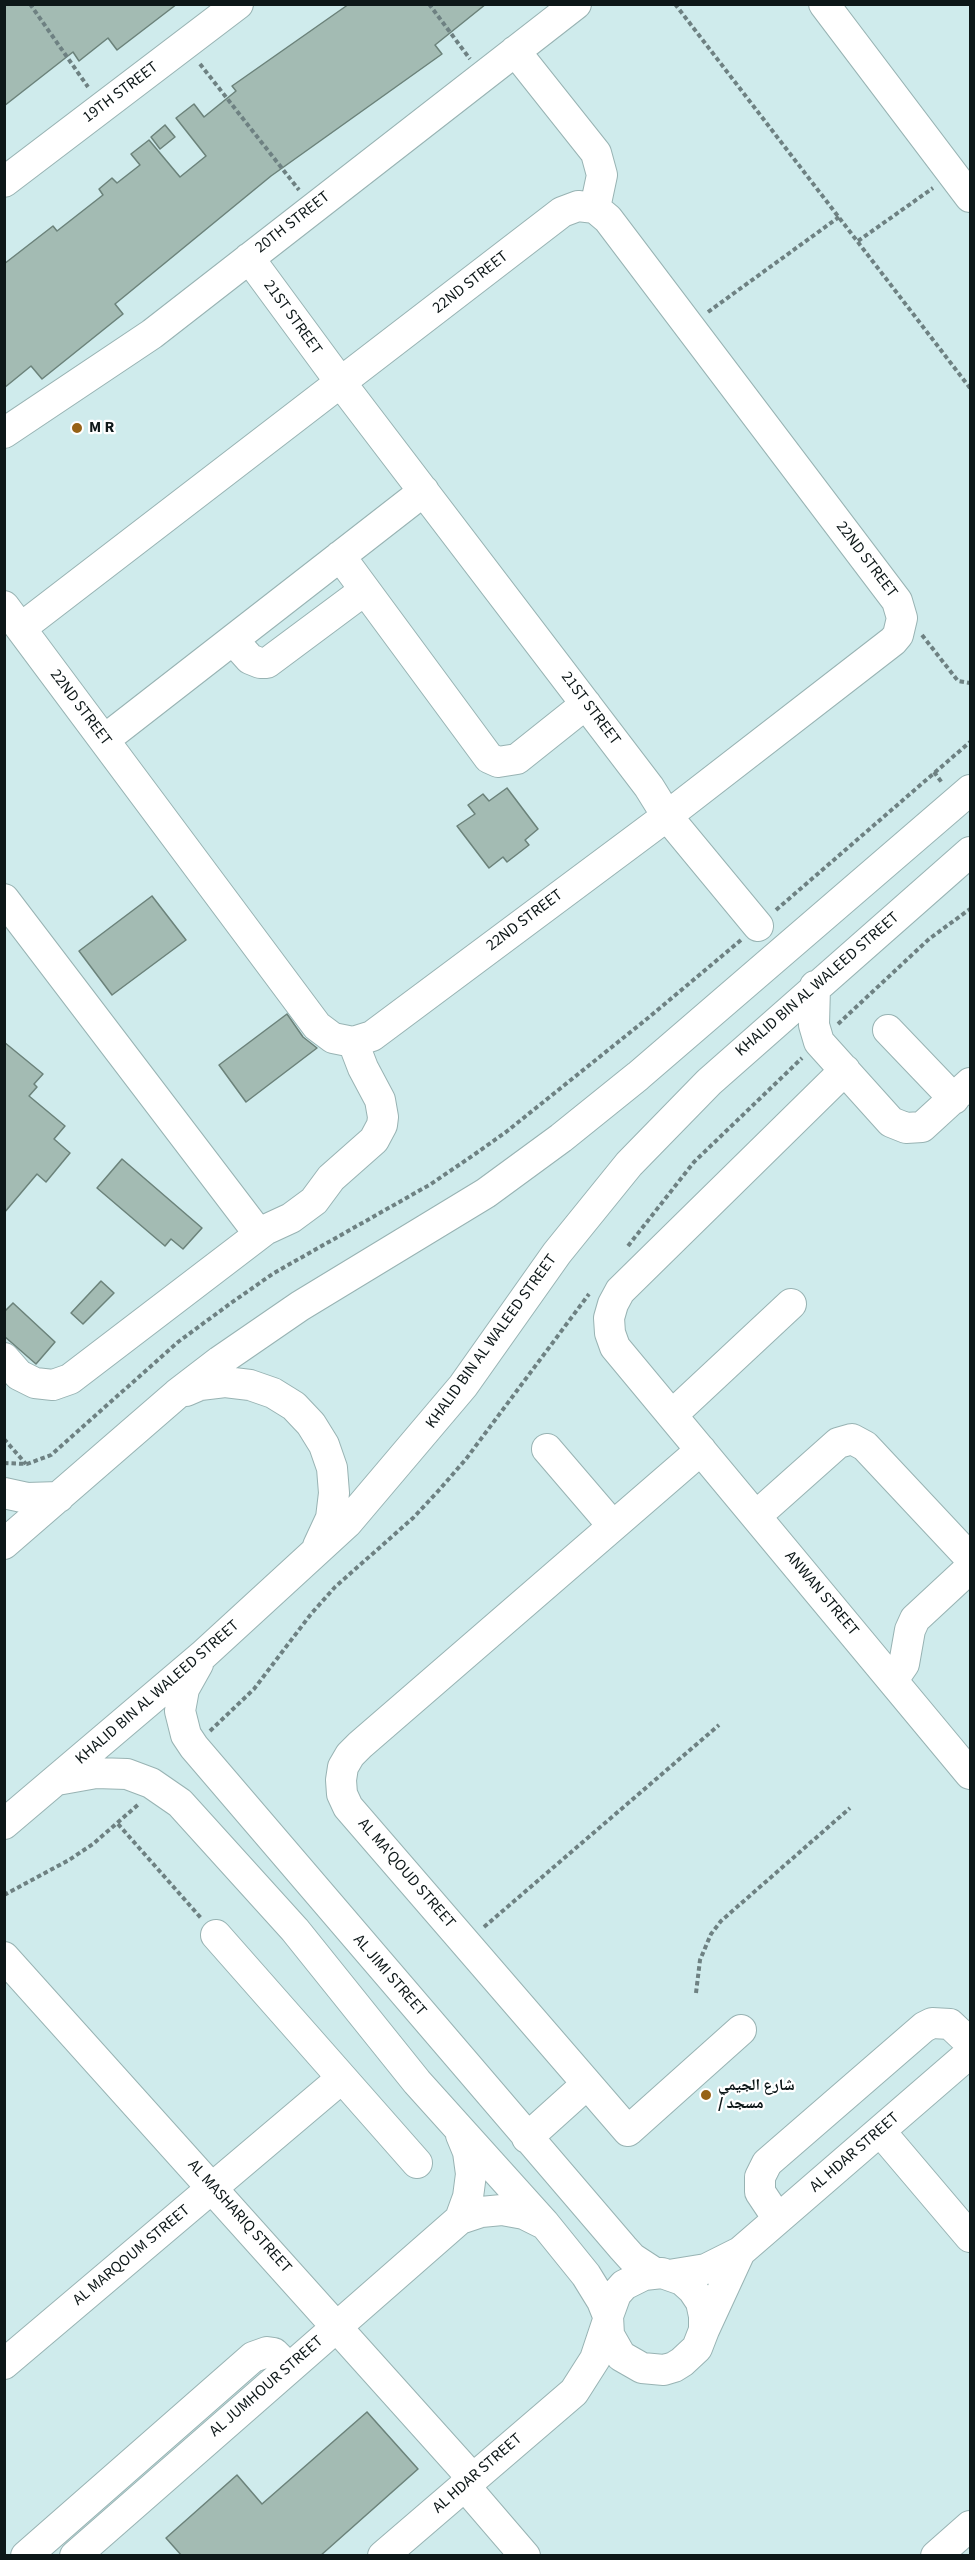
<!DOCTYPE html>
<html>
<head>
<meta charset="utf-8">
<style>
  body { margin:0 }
  #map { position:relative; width:975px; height:2560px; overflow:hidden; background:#cfebec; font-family:"Source Sans 3",sans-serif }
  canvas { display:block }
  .frame { position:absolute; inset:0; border:6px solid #0d1718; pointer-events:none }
</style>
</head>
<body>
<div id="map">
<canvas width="975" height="2560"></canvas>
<div class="frame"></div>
</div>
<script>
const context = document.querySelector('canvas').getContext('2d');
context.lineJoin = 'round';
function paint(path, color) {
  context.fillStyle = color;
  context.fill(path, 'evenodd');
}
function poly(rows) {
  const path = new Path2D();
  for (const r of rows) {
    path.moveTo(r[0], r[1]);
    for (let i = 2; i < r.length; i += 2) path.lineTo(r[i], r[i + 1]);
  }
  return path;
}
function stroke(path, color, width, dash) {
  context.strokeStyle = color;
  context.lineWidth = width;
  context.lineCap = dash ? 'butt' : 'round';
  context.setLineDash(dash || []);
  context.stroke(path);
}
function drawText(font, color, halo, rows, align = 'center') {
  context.font = font + ' "Source Sans 3","Noto Naskh Arabic",sans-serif';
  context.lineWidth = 4.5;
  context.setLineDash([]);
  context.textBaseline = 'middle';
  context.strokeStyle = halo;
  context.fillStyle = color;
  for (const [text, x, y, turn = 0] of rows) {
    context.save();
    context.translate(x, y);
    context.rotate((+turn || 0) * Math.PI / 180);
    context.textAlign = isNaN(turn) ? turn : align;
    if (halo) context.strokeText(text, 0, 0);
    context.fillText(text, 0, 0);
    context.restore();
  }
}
const building = poly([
  [4,4,177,4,117,50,108,38,79,61,73,52,4,106,4,4],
  [349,4,486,4,435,45,442,54,271,176,115,304,123,314,42,379,31,366,4,388,4,264,53,226,57,231,103,195,99,189,112,178,117,183,140,165,131,154,149,140,180,177,206,156,176,118,194,104,204,117,236,91,232,86,349,4],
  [165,125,175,137,160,149,151,137,165,125],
  [507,788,538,829,525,840,529,845,507,862,503,857,489,868,457,826,475,814,468,805,483,794,489,801,507,788],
  [152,896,186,940,112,995,79,951,152,896],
  [287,1014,303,1037,317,1048,246,1102,219,1065,287,1014],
  [4,1042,43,1074,34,1084,37,1087,29,1096,65,1126,54,1139,70,1153,46,1182,37,1174,4,1213,4,1042],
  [122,1159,202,1228,183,1249,171,1239,165,1246,97,1188,122,1159],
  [101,1281,114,1293,83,1324,71,1313,101,1281],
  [13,1303,55,1342,36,1364,4,1336,4,1312,13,1303],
  [367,2412,418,2469,320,2556,182,2556,166,2538,237,2475,262,2504,367,2412]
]);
paint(building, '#a3bbb3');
stroke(building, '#6b827a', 1.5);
const minor = poly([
  [824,4,970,197],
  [515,51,596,153,602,175,595,208],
  [4,182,238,4],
  [249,258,341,383,649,787,667,816,758,926],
  [4,433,152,334,576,4],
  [340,556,489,758,498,762,517,759,586,704],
  [4,606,317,1026,333,1038,353,1042,372,1036,667,816,893,641,898,635,902,618,897,601,608,219,595,208,578,206,562,212,21,628],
  [233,640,250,659,260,663,267,663,365,590],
  [104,740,424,491],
  [4,899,259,1234],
  [815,986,814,1025,819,1042,891,1122,906,1128,922,1127,970,1083],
  [888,1030,954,1099],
  [845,1070,620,1291,613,1304,609,1318,610,1333,615,1347,970,1774],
  [4,1358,19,1375,35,1383,53,1385,70,1379,265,1230,291,1218,314,1201,331,1178,374,1140,382,1125,383,1117,380,1100,363,1068,353,1042],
  [186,1391,200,1385,225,1382,250,1385,273,1393,294,1406,311,1424,324,1445,332,1468,334,1493,331,1518,318,1546],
  [672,1415,791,1304],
  [547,1449,613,1526],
  [701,1450,360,1745,350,1755,343,1767,341,1780,342,1794,348,1807,628,2131,741,2030],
  [4,1493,27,1498,59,1497],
  [756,1516,838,1443,852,1439,865,1446,970,1558],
  [4,1544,177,1394,220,1361,300,1306,486,1193,561,1138,638,1076,970,790],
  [198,1664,184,1689,180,1711,186,1735,194,1747,623,2248,632,2258,655,2273],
  [893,1680,904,1664,910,1630,915,1619,970,1568],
  [57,1780,96,1773,127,1774,151,1783,180,1803,295,1930,417,2082,544,2223,586,2275,602,2301,608,2316,609,2335,621,2356,642,2368,664,2370,674,2367,682,2362,697,2348,704,2330,704,2316,701,2302,693,2290,682,2280,662,2273,644,2275,624,2285,616,2294,608,2316],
  [4,1824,202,1656,347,1523,463,1386,557,1253,629,1164,709,1082,970,852],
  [216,1935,417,2163],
  [4,1957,473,2479],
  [880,2131,970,2237],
  [527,2138,587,2084],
  [460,2219,468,2197,471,2174,468,2152,461,2135],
  [778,2219,760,2192,760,2177,767,2163,924,2027,932,2023,950,2024,970,2043],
  [669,2275,706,2269,740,2252,970,2053],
  [704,2330,740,2252],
  [4,2364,342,2078],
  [464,2485,525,2556],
  [26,2556,253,2357,267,2352,274,2353,289,2368],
  [75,2556,460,2219,481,2212,502,2210,524,2214,542,2223],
  [383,2556,574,2392,595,2359,607,2323],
  [936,2556,970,2526]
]);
stroke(minor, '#98b3b3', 32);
stroke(poly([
  [30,4,88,87],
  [429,4,470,59],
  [675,4,970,388],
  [200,64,299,190],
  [858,241,933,188],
  [708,312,839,217],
  [922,635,958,681,970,683],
  [934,772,943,784],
  [776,910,970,742],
  [838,1024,929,939,970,909],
  [628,1246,694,1162,802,1058],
  [4,1439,26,1464],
  [4,1463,27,1464,51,1455,178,1342,231,1303,274,1273,431,1184,475,1154,506,1132,648,1018,741,940],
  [210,1731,254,1689,311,1614,335,1587,413,1518,440,1489,466,1459,589,1294],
  [118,1824,201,1918],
  [4,1895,69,1860,93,1844,140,1803],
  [484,1927,719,1725],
  [696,1993,700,1960,711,1934,721,1921,850,1808]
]), '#6e8182', 4, [4.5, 3]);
stroke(minor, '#fff', 30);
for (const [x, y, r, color] of [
  [77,428,6,"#966216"],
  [706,2095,6,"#966216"]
]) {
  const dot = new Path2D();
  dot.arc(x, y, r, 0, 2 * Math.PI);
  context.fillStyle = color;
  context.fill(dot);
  stroke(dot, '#fff', 2);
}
drawText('16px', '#0d1718', '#fff', [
  ["19TH STREET",121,93,-37],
  ["20TH STREET",293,223,-38],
  ["22ND STREET",471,283,-38],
  ["21ST STREET",292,318,54],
  ["22ND STREET",866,560,53],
  ["22ND STREET",80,708,53],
  ["21ST STREET",590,709,53],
  ["22ND STREET",525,921,-37],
  ["KHALID BIN AL WALEED STREET",818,985,-41],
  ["KHALID BIN AL WALEED STREET",492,1342,-54],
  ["ANWAN STREET",821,1594,50],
  ["KHALID BIN AL WALEED STREET",158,1693,-41],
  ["AL MA'QOUD STREET",406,1874,49],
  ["AL JIMI STREET",389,1976,49],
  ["AL HDAR STREET",855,2153,-41],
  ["AL MASHARIQ STREET",239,2217,48],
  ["AL MARQOUM STREET",132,2256,-40],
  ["AL JUMHOUR STREET",267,2387,-41],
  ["AL HDAR STREET",478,2474,-41]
]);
drawText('bold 16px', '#0d1718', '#fff', [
  ["M R",89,428],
  ["شارع الجيمي",718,2086],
  ["/ مسجد",718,2104]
], 'left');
</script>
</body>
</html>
